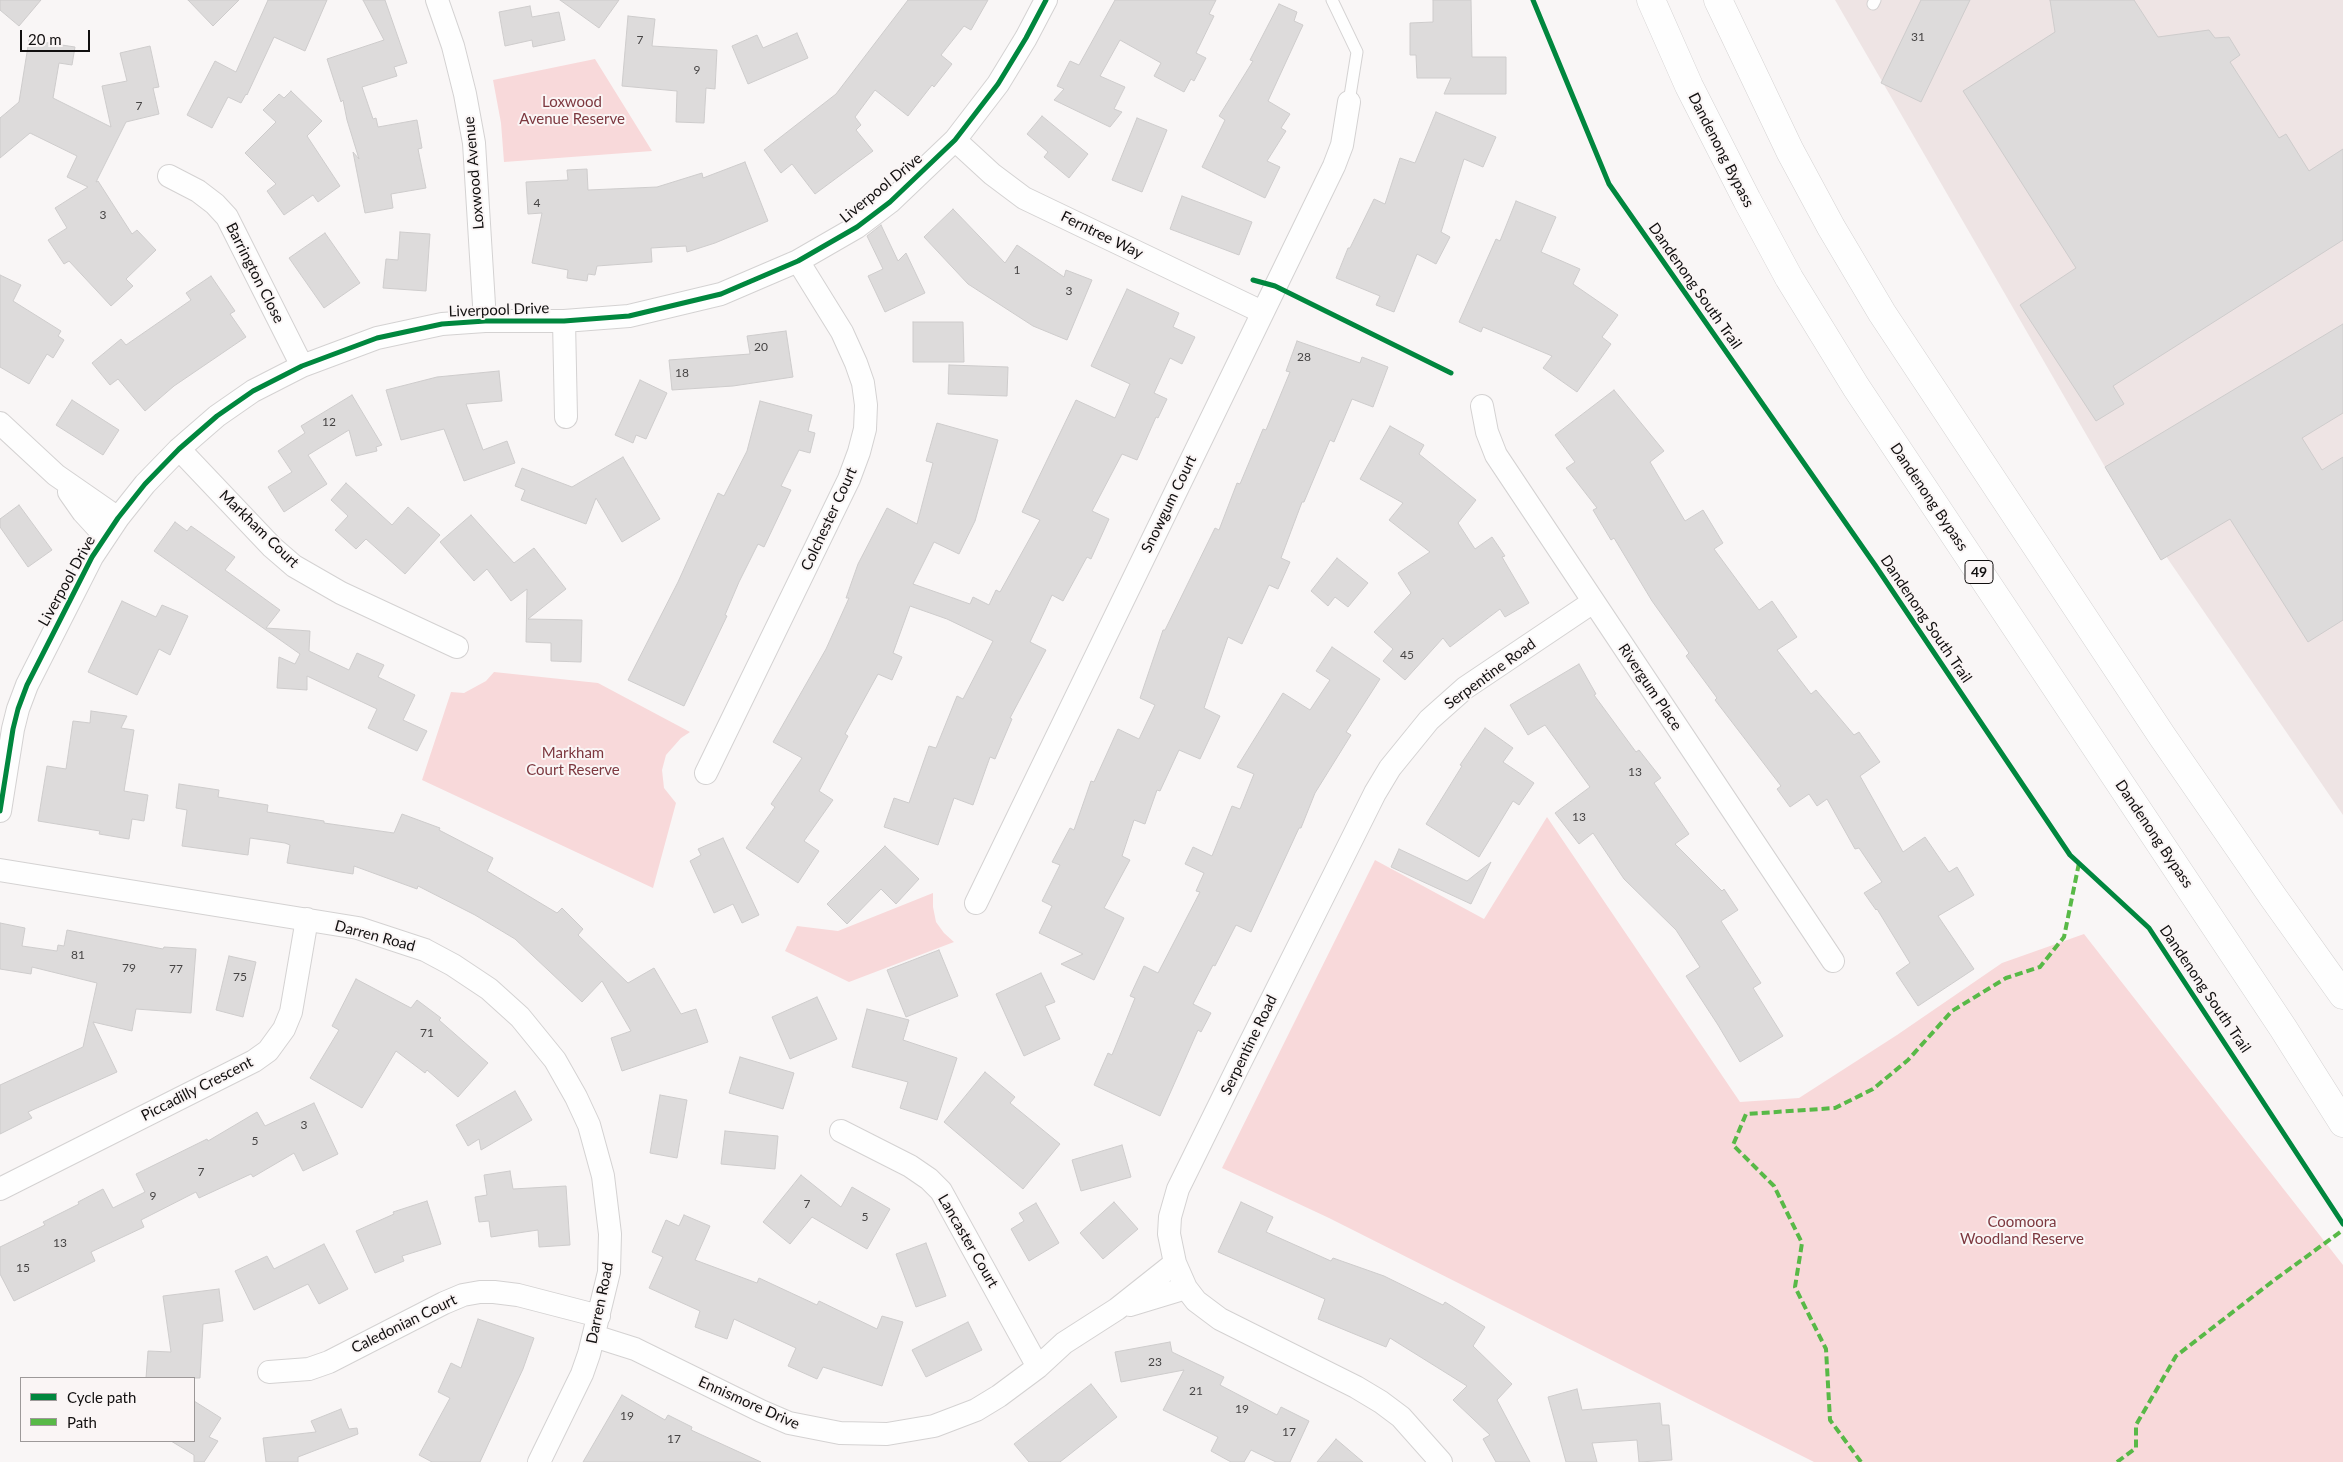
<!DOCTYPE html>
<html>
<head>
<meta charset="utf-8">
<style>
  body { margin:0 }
  #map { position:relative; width:2343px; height:1462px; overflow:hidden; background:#f9f6f6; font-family:Lato,sans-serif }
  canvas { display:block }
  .legend { position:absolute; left:20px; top:1377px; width:175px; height:65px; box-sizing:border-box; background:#faf5f5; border:1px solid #9d9999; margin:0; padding:6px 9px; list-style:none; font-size:15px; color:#110f0f }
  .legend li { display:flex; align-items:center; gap:10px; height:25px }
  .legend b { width:25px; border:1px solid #9d9999 }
  .scale { position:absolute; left:20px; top:30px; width:70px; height:22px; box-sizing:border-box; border:2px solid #110f0f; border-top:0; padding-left:6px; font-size:15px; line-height:18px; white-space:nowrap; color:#110f0f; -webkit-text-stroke:4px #faf5f5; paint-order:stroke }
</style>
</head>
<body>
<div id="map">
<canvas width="2343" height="1462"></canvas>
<ul class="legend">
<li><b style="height:6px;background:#00873e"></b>Cycle path</li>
<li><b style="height:6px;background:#58b947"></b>Path</li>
</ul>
<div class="scale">20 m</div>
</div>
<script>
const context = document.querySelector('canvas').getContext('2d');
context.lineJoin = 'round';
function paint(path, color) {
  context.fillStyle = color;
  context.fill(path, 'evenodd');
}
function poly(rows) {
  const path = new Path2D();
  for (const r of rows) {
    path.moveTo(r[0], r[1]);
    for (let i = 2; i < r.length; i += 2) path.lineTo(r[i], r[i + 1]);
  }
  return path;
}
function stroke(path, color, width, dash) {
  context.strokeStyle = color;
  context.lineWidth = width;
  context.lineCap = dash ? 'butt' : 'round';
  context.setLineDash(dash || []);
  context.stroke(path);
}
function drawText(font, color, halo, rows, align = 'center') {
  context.font = font + ' Lato,sans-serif';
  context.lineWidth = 4;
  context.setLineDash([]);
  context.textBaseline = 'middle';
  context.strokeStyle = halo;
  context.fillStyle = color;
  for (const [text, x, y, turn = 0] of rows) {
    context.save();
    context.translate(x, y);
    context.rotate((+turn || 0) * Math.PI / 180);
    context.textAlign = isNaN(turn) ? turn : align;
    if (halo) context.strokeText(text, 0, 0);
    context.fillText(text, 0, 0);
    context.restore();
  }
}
paint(poly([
  [1835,0,2343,0,2343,815,2105,467]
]), '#eee4e4');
paint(poly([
  [595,59,652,151,504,162,501,123,493,80],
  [494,672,598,683,690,732,681,738,666,755,662,770,664,788,676,803,653,888,422,780,451,692,464,693,486,681],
  [1547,817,1740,1102,1799,1098,1897,1035,2002,963,2084,934,2343,1265,2343,1462,1814,1462,1329,1218,1222,1168,1375,860,1484,919],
  [933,893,933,907,936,922,944,933,954,942,849,982,785,951,797,926,838,931]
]), '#f8d9da');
const building = poly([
  [0,0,41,0,19,26,0,10,0,0],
  [188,0,239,0,213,26,188,0],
  [268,0,327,0,305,51,274,37,247,95,246,94,241,103,228,97,212,128,187,115,215,61,236,72,268,0],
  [363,0,385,0,407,63,394,67,397,76,362,87,373,119,376,118,378,127,417,120,422,148,418,149,426,188,391,194,393,208,365,213,353,152,359,159,347,120,343,100,341,102,327,59,384,40,363,0],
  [560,0,619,0,599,28,560,0],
  [908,0,988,0,971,30,964,26,941,55,952,64,934,87,932,85,908,116,875,90,855,117,861,125,856,130,873,151,815,194,792,164,781,173,764,150,836,94,908,0],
  [1115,0,1216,0,1209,14,1214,16,1196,53,1206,58,1194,81,1191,79,1184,92,1154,76,1161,63,1120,40,1100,76,1125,87,1114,109,1122,112,1110,127,1054,100,1064,89,1057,86,1070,61,1079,65,1115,0],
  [1433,0,1471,0,1472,57,1506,57,1506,94,1444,94,1451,78,1417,78,1416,55,1410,55,1410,23,1433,22,1433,0],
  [1921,0,1970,0,1921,102,1881,83,1921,0],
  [2050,0,2134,0,2158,37,2209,30,2215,38,2229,37,2240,55,2230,62,2279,138,2286,134,2309,171,2343,149,2343,240,2113,386,2124,404,2096,421,2020,305,2076,268,1963,91,2055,32,2050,0],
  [1279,4,1297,12,1294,21,1303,25,1268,101,1290,114,1281,128,1286,131,1267,161,1280,167,1265,198,1202,167,1225,120,1219,116,1253,61,1250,60,1279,4],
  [530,6,532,17,559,12,565,40,533,47,532,40,505,46,499,12,530,6],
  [628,16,655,19,652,46,717,50,715,89,706,88,704,123,676,122,677,91,622,86,628,16],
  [797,33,808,58,748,84,732,46,757,35,763,48,797,33],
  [29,40,75,47,72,65,59,63,53,98,111,127,102,86,127,81,120,53,150,46,159,87,153,88,159,114,126,122,96,182,98,181,132,234,137,230,156,250,126,279,133,286,111,306,69,261,64,264,48,240,67,228,55,208,88,187,67,177,77,156,30,133,0,158,0,118,19,102,29,40],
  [291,91,322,121,307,136,340,186,318,202,313,195,284,215,267,191,276,184,245,153,276,122,263,110,279,94,284,98,291,91],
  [1436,112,1496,137,1483,167,1464,159,1441,232,1450,237,1436,264,1417,254,1394,312,1376,305,1380,296,1336,278,1348,248,1350,248,1374,199,1385,204,1400,158,1415,163,1436,112],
  [1042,116,1088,154,1069,178,1044,157,1048,152,1027,134,1042,116],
  [1137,118,1167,130,1142,192,1112,180,1137,118],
  [745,162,768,221,715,243,687,252,686,246,651,248,652,262,597,266,595,275,588,274,587,281,567,278,568,270,532,263,542,213,528,214,526,182,568,180,567,170,587,169,588,190,657,187,702,173,703,178,745,162],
  [1182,196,1252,222,1239,255,1170,229,1182,196],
  [1516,201,1556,217,1541,252,1580,269,1573,284,1618,315,1602,337,1611,344,1577,392,1543,368,1552,356,1483,327,1481,332,1459,322,1496,239,1500,241,1516,201],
  [953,209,1005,263,1017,245,1064,277,1066,270,1092,280,1067,340,1033,326,968,284,924,237,953,209],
  [881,225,898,261,906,253,925,293,885,312,868,276,883,269,867,236,881,225],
  [400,232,430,234,426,291,383,288,386,259,398,260,400,232],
  [325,233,360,283,324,308,289,258,325,233],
  [0,275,21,285,13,301,61,331,58,336,64,340,53,358,47,354,29,384,0,367,0,275],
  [211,276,235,311,230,314,246,337,174,386,145,411,118,379,110,385,92,363,121,339,126,345,191,300,186,293,211,276],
  [1127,289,1179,313,1173,327,1195,337,1182,364,1170,358,1154,393,1167,399,1158,418,1156,417,1137,460,1122,454,1092,511,1109,519,1091,559,1087,557,1063,601,1052,595,1030,642,1046,650,1010,718,1012,719,995,759,990,757,973,805,954,798,938,845,884,827,894,798,909,803,929,746,936,748,957,696,963,699,993,641,947,619,910,606,893,653,902,657,892,680,878,674,845,734,848,736,819,791,833,800,804,841,819,851,798,883,746,848,775,807,771,804,802,758,773,742,826,649,849,598,846,598,858,564,887,508,917,524,933,463,926,461,937,423,998,440,975,521,959,554,934,542,913,584,970,604,973,597,989,605,996,590,1000,592,1040,520,1022,512,1076,400,1115,418,1130,384,1091,366,1127,289],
  [913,322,963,322,964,362,913,362,913,322],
  [2343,324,2343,413,2302,438,2322,470,2343,457,2343,620,2308,642,2230,519,2161,560,2105,467,2343,324],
  [786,331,793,377,733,386,672,390,669,360,750,354,747,336,786,331],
  [1297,341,1360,363,1362,357,1388,367,1373,407,1352,399,1334,442,1330,440,1304,502,1302,502,1281,558,1290,562,1278,589,1269,585,1242,644,1228,637,1204,708,1220,716,1200,759,1179,750,1160,791,1157,790,1145,824,1134,820,1122,856,1130,860,1104,908,1124,918,1094,980,1061,964,1083,954,1039,933,1052,906,1042,901,1060,865,1052,862,1070,828,1074,830,1091,781,1094,782,1118,729,1139,739,1155,705,1140,698,1163,630,1165,630,1215,528,1219,530,1237,483,1240,484,1263,429,1266,430,1290,372,1286,371,1297,341],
  [949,365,1008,367,1007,396,948,394,949,365],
  [499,371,502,401,466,404,483,450,507,441,515,463,464,481,444,429,401,440,386,390,437,377,499,371],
  [640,380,667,393,646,439,636,435,633,443,615,435,640,380],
  [1614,390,1664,451,1650,462,1685,521,1703,510,1723,543,1714,549,1759,610,1772,601,1797,637,1777,650,1811,694,1816,690,1854,735,1859,732,1880,762,1860,776,1903,852,1925,837,1949,872,1957,867,1974,895,1938,916,1974,969,1918,1006,1896,973,1910,963,1877,909,1876,910,1864,893,1882,882,1859,848,1855,849,1827,799,1817,806,1809,794,1790,807,1777,789,1781,786,1715,700,1717,698,1686,656,1689,653,1652,601,1614,538,1611,540,1593,510,1597,508,1566,468,1575,462,1555,435,1614,390],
  [352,395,382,445,376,447,377,451,356,456,349,430,308,455,327,484,284,512,268,487,292,472,278,451,305,433,301,426,352,395],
  [72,400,119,430,103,455,56,425,72,400],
  [760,401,812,415,808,431,815,433,810,453,799,450,781,486,791,490,764,547,758,544,739,582,725,615,727,616,684,706,628,680,678,582,718,493,724,496,747,451,760,401],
  [1390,426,1424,445,1419,454,1476,500,1458,523,1475,549,1492,537,1505,556,1502,557,1529,603,1505,617,1500,609,1450,647,1443,638,1405,680,1383,661,1393,649,1374,632,1411,593,1398,573,1430,552,1389,520,1403,503,1360,479,1390,426],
  [623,457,660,519,622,542,596,498,586,524,521,500,525,490,515,486,522,468,572,487,623,457],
  [346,483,392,525,408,507,440,535,405,574,366,539,356,549,335,530,348,516,331,500,346,483],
  [19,505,52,550,28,567,0,527,0,519,19,505],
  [471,515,514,563,534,548,566,589,528,619,582,620,581,662,551,661,551,643,526,642,527,589,511,601,487,569,474,581,440,542,471,515],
  [175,522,187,531,191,526,235,557,225,570,280,610,266,628,310,631,309,651,349,670,357,653,384,665,378,677,415,695,403,720,427,731,417,751,368,728,377,709,307,676,307,690,277,688,279,657,295,664,300,654,154,551,175,522],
  [1337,558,1368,583,1348,607,1335,597,1328,606,1311,591,1337,558],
  [122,601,156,617,162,605,188,616,170,655,159,649,137,695,88,672,122,601],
  [1332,647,1380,679,1346,732,1351,735,1315,793,1301,828,1299,828,1251,932,1236,925,1215,966,1213,965,1193,1004,1211,1013,1201,1032,1198,1030,1160,1116,1094,1085,1108,1053,1112,1055,1135,998,1130,996,1144,966,1158,973,1200,892,1196,891,1204,873,1185,864,1193,847,1212,856,1232,806,1240,809,1254,774,1237,767,1283,693,1310,710,1330,680,1316,671,1332,647],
  [1579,664,1596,694,1594,695,1636,752,1639,750,1661,778,1654,783,1689,834,1675,844,1722,891,1724,889,1738,910,1721,921,1761,983,1753,988,1783,1036,1740,1062,1718,1025,1686,976,1700,967,1676,930,1624,879,1593,833,1579,844,1555,813,1590,787,1545,725,1528,735,1510,705,1579,664],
  [91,711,127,716,121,728,134,730,124,791,148,795,144,821,132,819,129,839,99,834,100,831,38,821,47,766,66,769,73,721,90,723,91,711],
  [1485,728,1513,748,1503,762,1534,783,1519,805,1513,801,1479,857,1426,824,1462,766,1460,765,1485,728],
  [179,784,219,790,218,797,268,805,267,812,324,821,324,823,394,833,402,814,440,828,439,830,493,858,487,871,557,913,562,908,583,929,578,935,628,983,654,968,681,1014,696,1009,708,1042,622,1071,611,1038,631,1031,602,981,582,1002,515,939,475,915,418,886,417,889,354,866,353,874,287,863,290,845,285,843,250,838,248,855,182,846,187,810,176,808,179,784],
  [723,838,759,915,742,923,733,904,714,913,690,861,701,855,698,849,723,838],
  [885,846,919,879,896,904,881,889,847,924,827,904,885,846],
  [1399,849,1467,881,1491,862,1471,904,1391,867,1399,849],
  [0,923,25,928,22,946,57,951,58,945,64,946,67,930,163,949,164,947,196,949,191,1013,136,1009,132,1031,93,1022,117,1072,28,1112,32,1118,0,1134,0,1085,83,1047,97,983,32,967,31,974,0,969,0,923],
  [939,950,958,996,906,1017,887,970,939,950],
  [229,956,256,962,243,1017,216,1010,229,956],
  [1041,973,1055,1002,1045,1006,1060,1039,1024,1056,996,994,1041,973],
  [356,979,411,1008,417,1000,441,1018,439,1020,488,1063,458,1097,427,1070,425,1073,396,1051,362,1108,310,1078,339,1030,332,1026,356,979],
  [817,997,837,1039,790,1059,772,1017,817,997],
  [867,1009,909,1020,903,1040,957,1058,937,1120,900,1108,908,1082,852,1067,867,1009],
  [740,1057,794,1073,783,1109,729,1093,740,1057],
  [985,1072,1015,1097,1010,1103,1060,1144,1023,1189,944,1122,985,1072],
  [515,1091,532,1120,481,1150,479,1139,468,1146,456,1125,515,1091],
  [660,1095,687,1100,677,1158,650,1153,660,1095],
  [314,1103,338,1154,303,1171,294,1153,253,1177,251,1174,199,1198,196,1192,141,1220,144,1227,91,1252,95,1261,14,1301,0,1274,0,1247,45,1225,43,1222,79,1204,78,1202,103,1189,113,1208,145,1192,136,1174,207,1139,208,1141,257,1112,265,1126,314,1103],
  [725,1131,778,1136,775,1169,721,1164,725,1131],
  [1122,1145,1131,1177,1081,1191,1072,1160,1122,1145],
  [510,1171,513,1189,566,1186,570,1245,539,1247,538,1230,491,1237,489,1221,479,1222,475,1197,487,1195,484,1175,510,1171],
  [801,1175,841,1207,852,1187,890,1209,867,1249,812,1217,790,1244,763,1222,801,1175],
  [427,1201,441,1244,402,1256,404,1261,375,1273,356,1231,394,1214,393,1212,427,1201],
  [1114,1202,1138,1229,1103,1259,1080,1233,1114,1202],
  [1241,1202,1273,1217,1266,1232,1331,1261,1333,1258,1384,1276,1443,1305,1445,1302,1485,1327,1473,1346,1512,1384,1497,1400,1530,1462,1496,1462,1483,1439,1490,1435,1453,1400,1467,1386,1390,1338,1386,1347,1318,1319,1325,1299,1218,1252,1241,1202],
  [1036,1203,1059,1243,1029,1261,1011,1229,1024,1221,1019,1213,1036,1203],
  [684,1215,710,1226,695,1260,757,1283,759,1278,817,1305,819,1301,877,1329,882,1316,903,1322,882,1386,823,1367,817,1379,788,1366,796,1348,734,1319,727,1339,695,1327,700,1311,649,1288,663,1257,652,1252,666,1220,679,1226,684,1215],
  [926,1243,946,1296,916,1307,896,1254,926,1243],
  [324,1244,348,1289,319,1304,308,1284,254,1310,235,1271,267,1256,274,1269,324,1244],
  [219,1289,223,1321,203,1324,200,1378,146,1378,148,1351,171,1352,163,1296,219,1289],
  [478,1319,534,1338,523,1369,480,1462,432,1462,419,1455,450,1398,438,1392,451,1363,461,1368,478,1319],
  [968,1322,982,1350,926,1377,912,1350,968,1322],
  [1170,1342,1172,1352,1224,1377,1220,1385,1277,1415,1281,1407,1309,1421,1290,1462,1276,1462,1251,1450,1244,1462,1231,1462,1211,1451,1218,1437,1163,1410,1184,1370,1121,1382,1115,1352,1170,1342],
  [1091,1384,1117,1417,1060,1462,1029,1462,1014,1444,1091,1384],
  [1577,1389,1582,1410,1660,1403,1662,1425,1669,1425,1672,1460,1639,1462,1637,1440,1592,1443,1597,1462,1566,1462,1548,1397,1577,1389],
  [622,1395,665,1420,668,1415,692,1427,691,1430,761,1462,583,1462,622,1395],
  [194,1401,221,1418,209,1437,218,1441,204,1462,194,1462,194,1455,171,1441,194,1441,194,1401],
  [341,1409,349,1429,357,1428,358,1434,298,1457,298,1462,266,1462,263,1438,316,1432,311,1421,341,1409],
  [1336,1439,1363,1462,1317,1462,1336,1439]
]);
paint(building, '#dddbdb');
stroke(building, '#cecccc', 1);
const service = poly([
  [1332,0,1357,52,1349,102],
  [1873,4,1875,0]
]);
const minor = poly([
  [437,0,453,46,465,94,474,143,485,321],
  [955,140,992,174,1024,198,1262,312],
  [169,176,198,191,215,204,227,217,302,366],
  [564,321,566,417],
  [1482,406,1487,432,1496,455,1833,961],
  [0,423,56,475,118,518],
  [179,449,272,547,294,566,341,593,457,647],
  [69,492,83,512,105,536],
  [706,773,849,479,859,452,865,429,866,405,863,383,856,363,842,332,798,261],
  [0,811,13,729,18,709,27,685,92,557,118,518,145,484,179,449,217,416,253,391,302,366,377,338,442,324,485,321,564,321,629,316,721,294,798,261,857,227,890,202,955,140,998,84,1026,38,1046,0],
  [0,870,358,928,425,950,453,965,489,989,520,1017,555,1060,576,1097,589,1125,603,1176,610,1234,609,1272,589,1354,582,1374,539,1462],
  [976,903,1334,166,1342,145,1349,102],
  [841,1131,910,1166,929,1179,941,1191,1038,1367],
  [0,1189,254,1061,268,1051,284,1029,291,1012,307,919],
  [1130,1305,1186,1288],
  [594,1336,635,1349,761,1411,789,1423,840,1433,887,1434,934,1426,976,1410,999,1396,1038,1367,1064,1343,1117,1309,1175,1263],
  [269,1372,309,1369,329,1362,444,1303,463,1295,480,1292,494,1292,518,1295,599,1316],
  [1441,1462,1401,1417,1381,1402,1356,1387,1220,1319,1196,1301,1186,1288,1175,1263,1169,1234,1170,1217,1178,1189,1238,1067,1375,793,1390,768,1429,720,1465,688,1593,602]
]);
const trunk = poly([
  [1651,0,1689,86,1747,200,1789,278,1856,387,2283,1028,2343,1123],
  [1718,0,1790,151,1831,227,1882,313,2162,736,2273,897,2343,995]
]);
stroke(service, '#d4d2d2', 13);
stroke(minor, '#d4d2d2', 24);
stroke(trunk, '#d4d2d2', 29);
stroke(service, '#fefefe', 11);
stroke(minor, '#fefefe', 22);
stroke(trunk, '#fefefe', 28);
stroke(poly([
  [1861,1462,1830,1420,1826,1349,1795,1287,1802,1243,1774,1186,1733,1145,1746,1114,1835,1108,1873,1089,1908,1060,1952,1011,2006,978,2040,967,2064,937,2079,863],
  [2117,1462,2136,1448,2136,1425,2176,1356,2273,1281,2343,1230]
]), '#58b947', 4, [8, 4]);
stroke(poly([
  [1533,0,1609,184,1875,565,2070,855,2149,928,2343,1224],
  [1253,280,1275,286,1451,373],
  [0,811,13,729,18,709,27,685,92,557,118,518,145,484,179,449,217,416,253,391,302,366,377,338,442,324,485,321,564,321,629,316,721,294,798,261,857,227,890,202,955,140,998,84,1026,38,1046,0]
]), '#00873e', 5);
drawText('12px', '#464444', null, [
  ["31",1918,37],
  ["7",640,40],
  ["9",697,70],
  ["7",139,106],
  ["4",537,203],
  ["3",103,215],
  ["1",1017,270],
  ["3",1069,291],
  ["20",761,347],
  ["28",1304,357],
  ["18",682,373],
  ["12",329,422],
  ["45",1407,655],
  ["13",1635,772],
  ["13",1579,817],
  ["81",78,955],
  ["79",129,968],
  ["77",176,969],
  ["75",240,977],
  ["71",427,1033],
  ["3",304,1125],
  ["5",255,1141],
  ["7",201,1172],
  ["9",153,1196],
  ["7",807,1204],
  ["5",865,1217],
  ["13",60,1243],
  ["15",23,1268],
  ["23",1155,1362],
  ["21",1196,1391],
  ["19",1242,1409],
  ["19",627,1416],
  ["17",1289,1432],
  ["17",674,1439]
]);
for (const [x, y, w] of [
  [1979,572,28]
]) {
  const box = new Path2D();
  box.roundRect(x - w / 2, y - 11.5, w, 23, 4);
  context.fillStyle = '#faf5f5';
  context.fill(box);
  stroke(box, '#110f0f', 1);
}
drawText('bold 14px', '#110f0f', null, [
  ["49",1979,572]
]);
drawText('15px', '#7d383f', '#faf5f5', [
  ["Loxwood",572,102],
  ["Avenue Reserve",572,119],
  ["Markham",573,753],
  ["Court Reserve",573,770],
  ["Coomoora",2022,1222],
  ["Woodland Reserve",2022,1239]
]);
drawText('15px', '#110f0f', '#faf5f5', [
  ["Dandenong Bypass",1721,150,63],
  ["Loxwood Avenue",474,173,-95],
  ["Liverpool Drive",881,188,-39],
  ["Ferntree Way",1102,235,26],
  ["Barrington Close",255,273,63],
  ["Dandenong South Trail",1695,286,55],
  ["Liverpool Drive",499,310,-2],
  ["Dandenong Bypass",1929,497,56],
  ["Snowgum Court",1169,504,-64],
  ["Colchester Court",829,519,-65],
  ["Markham Court",259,529,44],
  ["Liverpool Drive",67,581,-61],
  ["Dandenong South Trail",1926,619,56],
  ["Serpentine Road",1490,674,-36],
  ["Rivergum Place",1650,687,56],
  ["Dandenong Bypass",2154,834,56],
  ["Darren Road",375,936,15],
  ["Dandenong South Trail",2205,989,56],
  ["Serpentine Road",1249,1045,-64],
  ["Piccadilly Crescent",197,1089,-27],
  ["Lancaster Court",968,1241,60],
  ["Darren Road",600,1303,-78],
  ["Caledonian Court",404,1324,-26],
  ["Ennismore Drive",749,1403,24]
]);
</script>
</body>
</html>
